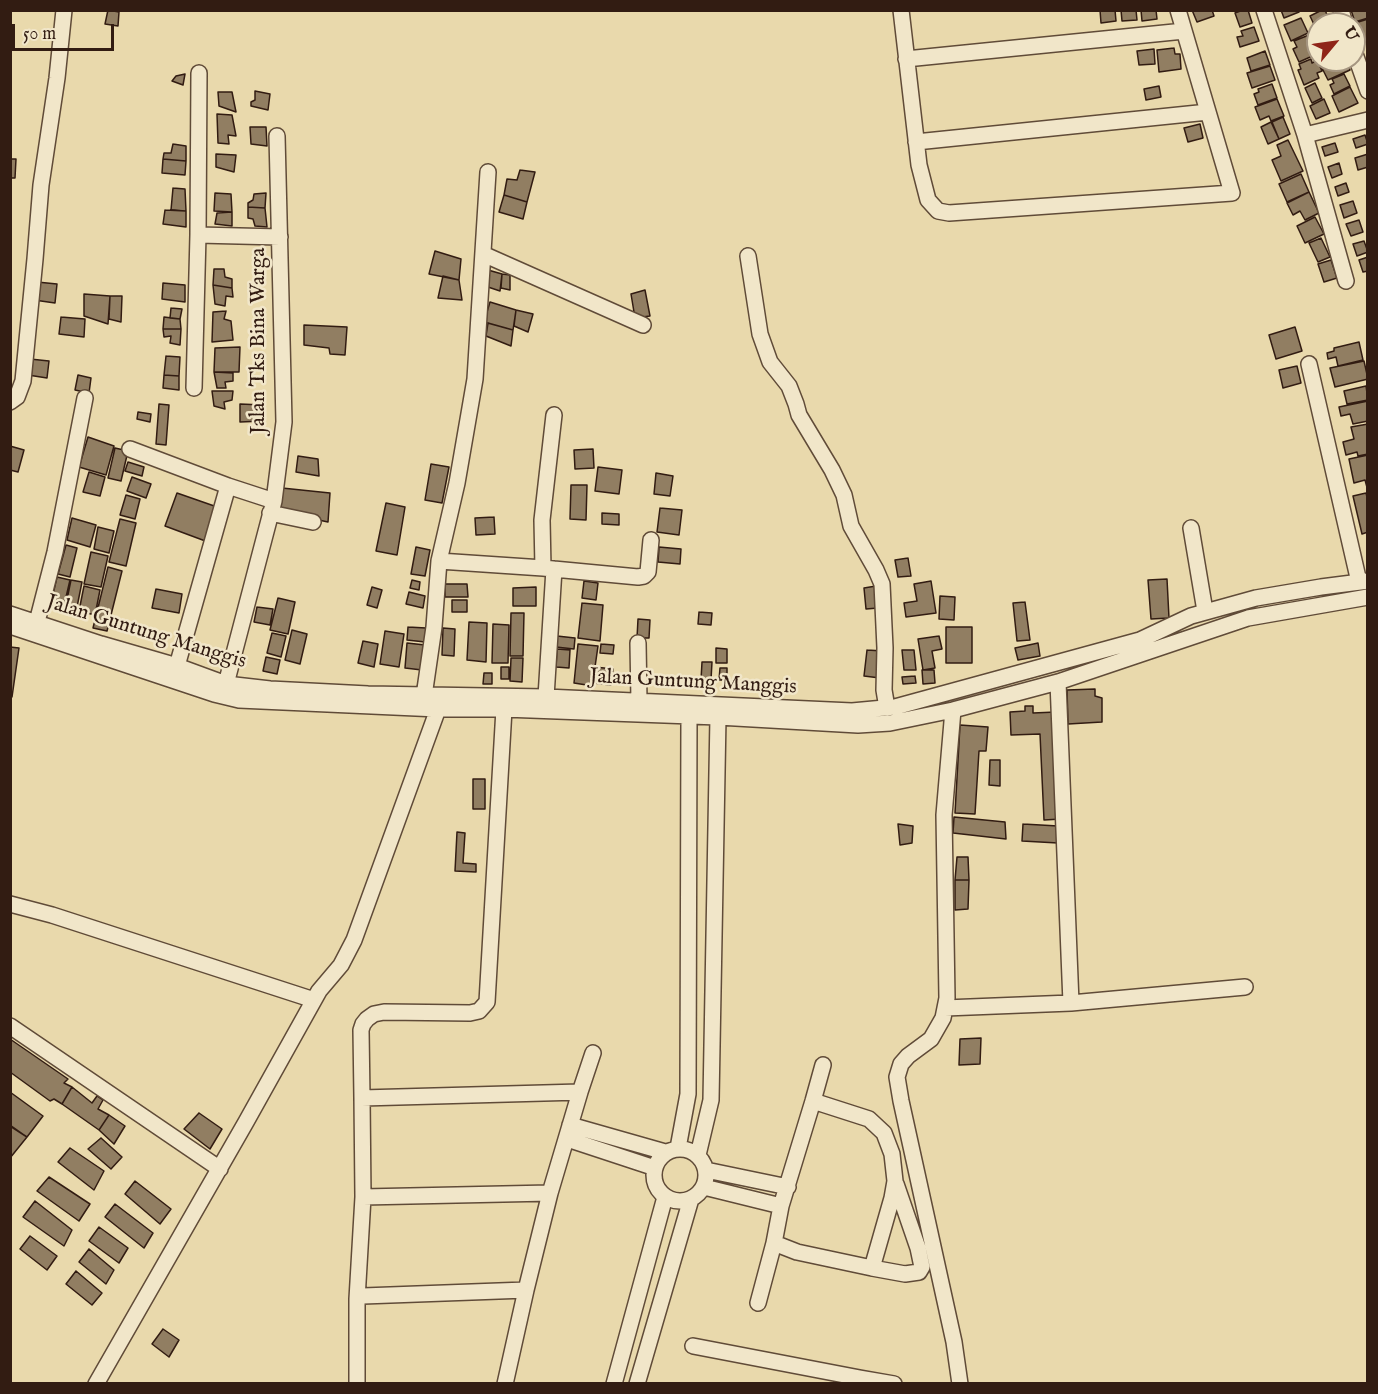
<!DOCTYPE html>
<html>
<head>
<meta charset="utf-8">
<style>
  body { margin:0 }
  #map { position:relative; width:1378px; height:1394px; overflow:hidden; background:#e9d9ac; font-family:"IM FELL English",serif }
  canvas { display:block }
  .frame { position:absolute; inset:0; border:12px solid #321c12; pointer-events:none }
  .north { position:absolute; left:1306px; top:12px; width:60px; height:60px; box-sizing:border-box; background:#f1e6c9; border:2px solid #a59580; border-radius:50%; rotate:61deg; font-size:16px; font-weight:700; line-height:24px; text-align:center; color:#321c12 }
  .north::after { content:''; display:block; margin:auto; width:21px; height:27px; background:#8f2418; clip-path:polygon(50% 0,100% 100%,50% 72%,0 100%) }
  .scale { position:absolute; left:12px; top:24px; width:102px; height:27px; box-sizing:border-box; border:3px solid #321c12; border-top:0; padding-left:8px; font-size:18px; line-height:21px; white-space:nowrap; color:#321c12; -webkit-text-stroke:4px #f1e6c9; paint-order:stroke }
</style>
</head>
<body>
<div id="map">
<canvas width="1378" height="1394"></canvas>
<div class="frame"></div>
<div class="north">U</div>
<div class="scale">50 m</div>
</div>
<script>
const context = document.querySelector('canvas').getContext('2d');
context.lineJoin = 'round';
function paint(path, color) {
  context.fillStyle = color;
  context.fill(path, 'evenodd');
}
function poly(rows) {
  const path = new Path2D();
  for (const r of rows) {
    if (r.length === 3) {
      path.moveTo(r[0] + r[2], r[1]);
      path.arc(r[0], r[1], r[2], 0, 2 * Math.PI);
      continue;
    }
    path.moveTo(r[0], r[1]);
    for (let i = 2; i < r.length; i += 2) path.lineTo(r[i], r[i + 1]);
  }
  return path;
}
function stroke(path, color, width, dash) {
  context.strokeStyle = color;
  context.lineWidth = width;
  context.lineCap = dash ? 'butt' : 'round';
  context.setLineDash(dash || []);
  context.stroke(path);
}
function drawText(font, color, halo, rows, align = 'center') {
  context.font = font + ' "IM FELL English",serif';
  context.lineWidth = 5;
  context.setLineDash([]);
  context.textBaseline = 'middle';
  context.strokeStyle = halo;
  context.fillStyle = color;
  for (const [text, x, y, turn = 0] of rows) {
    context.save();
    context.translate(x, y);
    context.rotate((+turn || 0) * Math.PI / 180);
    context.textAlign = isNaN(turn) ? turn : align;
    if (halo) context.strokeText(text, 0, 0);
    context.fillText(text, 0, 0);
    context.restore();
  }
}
const building = poly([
  [108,10,119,12,118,26,105,24,108,10],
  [1100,10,1115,10,1116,21,1101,23,1100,10],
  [1121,10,1136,10,1137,20,1122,21,1121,10],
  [1141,10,1156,10,1157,19,1142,21,1141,10],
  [1192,10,1212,10,1214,16,1197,22,1192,10],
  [1243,10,1248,10,1252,23,1240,27,1235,13,1243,10],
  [1281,10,1299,10,1299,12,1284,18,1281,10],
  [1322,10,1325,10,1331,24,1318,24,1318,33,1310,16,1322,10],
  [1351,10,1368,10,1368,18,1355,22,1351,10],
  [1301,18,1308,33,1291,41,1284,25,1301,18],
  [1368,19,1368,41,1362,43,1355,23,1368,19],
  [1254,27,1259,41,1240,47,1237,37,1243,36,1241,31,1254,27],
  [1309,35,1317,54,1299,62,1293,49,1297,47,1294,41,1309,35],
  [1174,48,1175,54,1180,54,1181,69,1159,72,1157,50,1174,48],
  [1154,49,1155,64,1139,65,1137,51,1154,49],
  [1265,51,1270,65,1251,71,1247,58,1265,51],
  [1311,59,1312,63,1317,60,1322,71,1317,73,1319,78,1304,85,1298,70,1301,69,1299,64,1311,59],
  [1326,60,1346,60,1350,70,1328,80,1321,66,1328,64,1326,60],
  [1270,66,1275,80,1252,88,1247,73,1270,66],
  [185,74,183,85,172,81,176,76,185,74],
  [1344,74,1350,86,1334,94,1330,85,1334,83,1332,79,1344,74],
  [1315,83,1322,98,1312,103,1305,88,1315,83],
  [1272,84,1277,98,1258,105,1254,94,1259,92,1258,89,1272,84],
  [1159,86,1161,97,1146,100,1144,89,1159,86],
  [1350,87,1358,103,1339,112,1332,96,1350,87],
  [255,91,270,94,268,110,251,106,251,102,255,100,255,91],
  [218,92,232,92,236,112,219,106,218,92],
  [1277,99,1284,116,1271,121,1269,116,1260,120,1255,107,1277,99],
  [1324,99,1330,113,1316,119,1310,106,1324,99],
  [217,114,232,115,236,136,228,135,229,144,218,143,217,114],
  [1283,117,1290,134,1279,139,1272,122,1283,117],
  [1271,122,1279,139,1268,144,1261,127,1271,122],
  [1200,124,1203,138,1188,142,1184,128,1200,124],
  [250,127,266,127,267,146,251,144,250,127],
  [1365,135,1368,144,1356,148,1353,139,1365,135],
  [1288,140,1303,171,1281,181,1272,160,1281,156,1277,145,1288,140],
  [1335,143,1338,152,1325,156,1322,147,1335,143],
  [173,144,186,146,186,161,163,159,164,153,171,153,173,144],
  [216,154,236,155,234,172,216,167,216,154],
  [1368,154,1368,167,1358,170,1355,158,1368,154],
  [10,159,16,159,15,178,10,178,10,159],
  [163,159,186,161,185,175,162,173,163,159],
  [1339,163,1342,174,1332,178,1328,167,1339,163],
  [520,170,535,172,527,202,504,195,507,179,517,180,520,170],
  [1301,174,1309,192,1287,202,1279,184,1301,174],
  [1346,183,1349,192,1338,196,1335,187,1346,183],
  [173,188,185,189,186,211,171,210,173,188],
  [1309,192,1319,213,1305,220,1300,211,1293,215,1287,203,1309,192],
  [215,193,231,194,232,212,214,211,215,193],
  [266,193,265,208,248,207,248,203,253,200,254,194,266,193],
  [504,195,527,202,523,219,499,212,504,195],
  [1353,201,1357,213,1344,218,1340,205,1353,201],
  [248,207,265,208,267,227,255,226,253,219,248,218,248,207],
  [165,210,186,211,186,227,163,224,165,210],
  [232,212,232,226,215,224,217,213,232,212],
  [1315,217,1324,234,1305,243,1297,226,1315,217],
  [1359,220,1363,232,1351,236,1346,224,1359,220],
  [1321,238,1330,257,1318,262,1309,243,1321,238],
  [1364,241,1368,252,1357,256,1353,244,1364,241],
  [435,251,461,259,459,280,429,274,435,251],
  [1368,257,1368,271,1363,272,1359,260,1368,257],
  [1331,260,1337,278,1324,282,1318,264,1331,260],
  [214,269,224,269,225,277,232,279,232,288,213,285,214,269],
  [488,270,502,274,500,291,488,287,488,270],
  [502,274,510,275,510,290,501,288,502,274],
  [443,276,459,280,462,300,438,298,443,276],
  [37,282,57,284,55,303,34,300,37,282],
  [163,283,185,285,185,302,162,299,163,283],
  [213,285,232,288,233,297,226,296,225,306,215,304,213,285],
  [645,290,650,316,635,318,631,294,645,290],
  [84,294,110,296,108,324,84,316,84,294],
  [110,296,122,296,121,322,109,319,110,296],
  [490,302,516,310,513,330,484,322,490,302],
  [171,308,182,309,180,319,170,318,171,308],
  [516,310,533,314,528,332,514,326,516,310],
  [226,311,224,319,231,321,233,340,212,342,213,312,226,311],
  [61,317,85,319,84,337,59,334,61,317],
  [164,317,180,319,181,329,163,329,164,317],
  [488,323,513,330,511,346,486,336,488,323],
  [304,325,347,327,345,355,330,354,329,348,304,345,304,325],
  [1295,327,1302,351,1276,359,1269,335,1295,327],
  [163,329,181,329,180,345,170,343,171,336,164,337,163,329],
  [1359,342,1363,360,1338,366,1336,357,1328,359,1327,353,1334,351,1334,348,1359,342],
  [240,347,239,372,214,372,215,348,240,347],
  [166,356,180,357,179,376,164,375,166,356],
  [30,359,49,361,47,378,28,375,30,359],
  [1364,361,1368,379,1335,387,1330,368,1364,361],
  [1297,366,1301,383,1283,388,1279,370,1297,366],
  [214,372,233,373,233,381,225,382,226,388,217,388,214,372],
  [78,375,91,378,89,393,75,390,78,375],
  [164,375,179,376,179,390,163,388,164,375],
  [1366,386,1368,400,1347,404,1344,391,1366,386],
  [212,391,233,391,232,400,224,402,225,409,214,406,212,391],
  [1368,401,1368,421,1353,424,1350,414,1341,416,1339,407,1368,401],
  [159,404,169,405,166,445,156,444,159,404],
  [240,404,263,405,263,421,240,422,240,404],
  [138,412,151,414,150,422,137,419,138,412],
  [1368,424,1368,454,1358,456,1357,452,1346,455,1343,442,1354,439,1351,427,1368,424],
  [88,437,114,446,106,475,79,467,88,437],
  [10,446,24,450,18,472,10,470,10,446],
  [115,448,128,451,121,481,108,478,115,448],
  [593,449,594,468,575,469,574,450,593,449],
  [1368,455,1368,491,1365,480,1354,483,1349,459,1368,455],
  [298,456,318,459,319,476,296,472,298,456],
  [128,462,144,467,142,476,125,471,128,462],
  [431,464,449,467,442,503,425,500,431,464],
  [598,467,622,470,619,494,595,491,598,467],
  [89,472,105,477,100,496,83,492,89,472],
  [656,473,673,476,670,496,654,494,656,473],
  [132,477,151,484,146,498,127,491,132,477],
  [571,485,587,485,586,520,570,519,571,485],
  [282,488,330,493,328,522,281,512,282,488],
  [177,493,220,508,208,542,165,526,177,493],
  [1366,493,1368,501,1368,532,1362,534,1353,496,1366,493],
  [126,495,140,499,135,519,120,515,126,495],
  [386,503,405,507,397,555,376,551,386,503],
  [660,508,682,510,679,535,657,532,660,508],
  [602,513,619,514,619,525,602,524,602,513],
  [494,517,495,534,476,535,475,518,494,517],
  [72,518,96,525,90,547,67,540,72,518],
  [120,519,136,523,126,566,109,562,120,519],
  [98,527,114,531,109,553,94,549,98,527],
  [66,545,77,548,70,577,58,574,66,545],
  [416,547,430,550,425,576,411,574,416,547],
  [659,547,681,549,680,564,658,562,659,547],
  [91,552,108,556,101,587,84,584,91,552],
  [908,558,911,576,898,577,895,560,908,558],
  [108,567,122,571,107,631,93,628,108,567],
  [57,577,70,580,63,610,50,607,57,577],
  [1167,579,1169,618,1151,619,1148,580,1167,579],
  [71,580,82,582,76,612,65,609,71,580],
  [412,580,420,582,419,590,410,588,412,580],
  [584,581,598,583,596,600,582,598,584,581],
  [931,581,936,613,906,617,904,603,917,601,914,584,931,581],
  [445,584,467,584,468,597,445,597,445,584],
  [84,586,100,590,95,615,79,611,84,586],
  [876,586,878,608,866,609,864,588,876,586],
  [372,587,382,590,377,608,367,605,372,587],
  [536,587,536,606,513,606,513,588,536,587],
  [156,589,182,594,179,613,152,608,156,589],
  [409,592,425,596,423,608,406,604,409,592],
  [940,596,955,597,954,620,939,619,940,596],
  [278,598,295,602,288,634,270,630,278,598],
  [452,600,467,600,467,612,452,612,452,600],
  [1025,602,1030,640,1017,641,1013,603,1025,602],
  [582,603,603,605,600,641,578,638,582,603],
  [257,607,273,609,270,625,254,622,257,607],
  [699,612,712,613,711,625,698,624,699,612],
  [511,613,524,613,523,656,510,656,511,613],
  [638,619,650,620,649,638,637,638,638,619],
  [469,622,487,623,486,662,467,660,469,622],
  [493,624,509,625,508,663,492,663,493,624],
  [408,627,426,628,425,642,407,640,408,627],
  [946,627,972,627,972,663,946,663,946,627],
  [443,628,455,629,454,656,442,655,443,628],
  [292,630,307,634,300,664,285,660,292,630],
  [385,631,404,634,399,667,380,664,385,631],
  [272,633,286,636,281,657,267,653,272,633],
  [557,636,575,638,574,649,556,647,557,636],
  [939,636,942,649,932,651,935,668,923,670,918,639,939,636],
  [363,641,378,644,374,667,358,663,363,641],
  [407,643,425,645,422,670,405,668,407,643],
  [1038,643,1040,656,1018,660,1015,648,1038,643],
  [578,644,598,646,595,667,613,669,611,685,593,683,593,686,574,683,578,644],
  [601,644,614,645,613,654,600,653,601,644],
  [10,647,19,648,12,697,10,697,10,647],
  [716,648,727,649,727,663,716,663,716,648],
  [557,649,570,650,569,668,556,667,557,649],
  [867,650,883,651,880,678,864,676,867,650],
  [902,650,914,650,916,670,904,670,902,650],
  [266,657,280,660,277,674,263,671,266,657],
  [511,658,523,658,522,682,510,681,511,658],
  [702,662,712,662,711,680,701,680,702,662],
  [501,667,509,667,509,679,501,679,501,667],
  [720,668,727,668,727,680,719,680,720,668],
  [922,670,934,670,935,683,923,684,922,670],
  [484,673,492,673,492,684,483,684,484,673],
  [915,676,916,683,903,684,902,677,915,676],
  [1095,689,1095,696,1102,698,1102,722,1068,724,1067,690,1095,689],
  [1025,706,1033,706,1033,713,1056,712,1061,819,1044,820,1040,734,1011,735,1010,712,1025,711,1025,706],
  [960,725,988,727,986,751,979,751,975,814,955,813,960,725],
  [990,760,1000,760,1000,786,989,785,990,760],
  [473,779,485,779,485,809,473,809,473,779],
  [954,817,1005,822,1006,839,953,833,954,817],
  [898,824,913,826,912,843,900,845,898,824],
  [1023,824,1058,826,1058,843,1022,841,1023,824],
  [457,832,465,833,463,863,476,864,476,872,455,871,457,832],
  [957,857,968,857,969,880,955,880,957,857],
  [955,880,969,880,968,909,955,910,955,880],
  [981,1038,980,1064,959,1065,960,1039,981,1038],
  [10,1039,68,1079,64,1083,72,1087,62,1104,54,1099,50,1101,10,1072,10,1039],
  [72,1087,92,1103,97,1096,103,1100,98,1109,109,1115,99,1130,62,1104,72,1087],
  [10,1092,43,1116,27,1137,10,1125,10,1092],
  [199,1113,222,1129,210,1149,184,1129,199,1113],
  [109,1115,125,1126,114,1144,99,1130,109,1115],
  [10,1126,27,1137,10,1158,10,1126],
  [101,1138,122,1157,111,1169,88,1149,101,1138],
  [70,1148,104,1171,94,1190,58,1162,70,1148],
  [49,1177,90,1204,79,1221,37,1191,49,1177],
  [135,1181,171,1209,160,1224,125,1194,135,1181],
  [35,1201,72,1230,64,1246,23,1217,35,1201],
  [115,1204,153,1233,144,1248,105,1217,115,1204],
  [99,1227,128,1248,119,1263,89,1241,99,1227],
  [30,1236,57,1256,47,1270,20,1249,30,1236],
  [89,1249,114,1270,106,1284,79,1262,89,1249],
  [76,1271,102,1293,92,1305,66,1284,76,1271],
  [163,1329,179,1340,169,1357,152,1344,163,1329]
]);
paint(building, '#917e62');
stroke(building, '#321c12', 1.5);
const minor = poly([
  [901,10,919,165,928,200,938,211,949,213,1232,193,1178,10],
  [1264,10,1305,135,1346,281],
  [1341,10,1345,24],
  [1354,51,1368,91],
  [906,59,1184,31],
  [1305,135,1368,120],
  [916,142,1208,112],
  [198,235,280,237],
  [483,254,643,325],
  [748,256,760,334,770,362,789,386,796,404,799,415,832,470,844,495,851,526,876,570,882,584,885,648,884,690,887,708],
  [1309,364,1359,582],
  [194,388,198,235,199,73],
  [10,402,17,397,23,381,35,259,41,185,57,78,64,10],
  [130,449,228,486,274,501],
  [270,513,313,522],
  [1191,528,1205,611],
  [439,561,543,568,638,577,644,576,648,572,651,540],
  [543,568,542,520,554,415],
  [10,614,101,644,177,666,226,684,270,689,368,694,546,697,852,711,895,707,1140,640,1191,616,1256,598,1321,587,1368,581],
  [37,622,55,552,85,398],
  [10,626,214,694,239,700,438,709,504,709,718,717,858,725,890,723,953,710,1058,682,1248,618,1368,597],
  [638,643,639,701],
  [177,666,228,486],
  [1058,682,1071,1003],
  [226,684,274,501,284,422,277,136],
  [424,696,434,627,439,561,457,483,475,379,488,172],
  [546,697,554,569],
  [953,710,944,815,947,998,943,1018,931,1039,908,1056,901,1064,897,1077,901,1101,954,1342,960,1384],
  [10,904,52,915,314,1000],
  [945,1008,1071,1003,1245,987],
  [10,1026,220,1169],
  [580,1092,593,1053],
  [362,1098,361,1030,363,1024,367,1019,374,1014,384,1012,470,1013,479,1011,487,1002,504,709],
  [813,1101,869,1119,884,1133,892,1154,895,1181,892,1198,872,1268,797,1252,774,1243,781,1206,813,1101,823,1065],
  [570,1125,665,1152],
  [567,1139,655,1168],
  [678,1148,688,1094,689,716],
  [680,1175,26],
  [698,1155,711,1100,718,717],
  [706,1170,788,1187],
  [704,1187,781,1206],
  [363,1197,550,1193],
  [872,1268,905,1274,919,1272,922,1267,918,1248,896,1184],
  [758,1303,774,1243],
  [693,1346,860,1378,894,1384],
  [96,1384,246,1122,319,991,341,965,354,940,438,709],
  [357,1384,357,1299,363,1296,526,1290,550,1193,580,1092,362,1098,363,1197,357,1299],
  [505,1384,526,1290],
  [614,1384,665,1197],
  [637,1384,691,1199]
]);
stroke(minor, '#604b38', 18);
stroke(minor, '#f1e6c9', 15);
drawText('21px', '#321c12', '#f1e6c9', [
  ["Jalan Tks Bina Warga",260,341,-90],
  ["Jalan Guntung Manggis",146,633,17],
  ["Jalan Guntung Manggis",693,683,3]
]);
</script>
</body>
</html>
